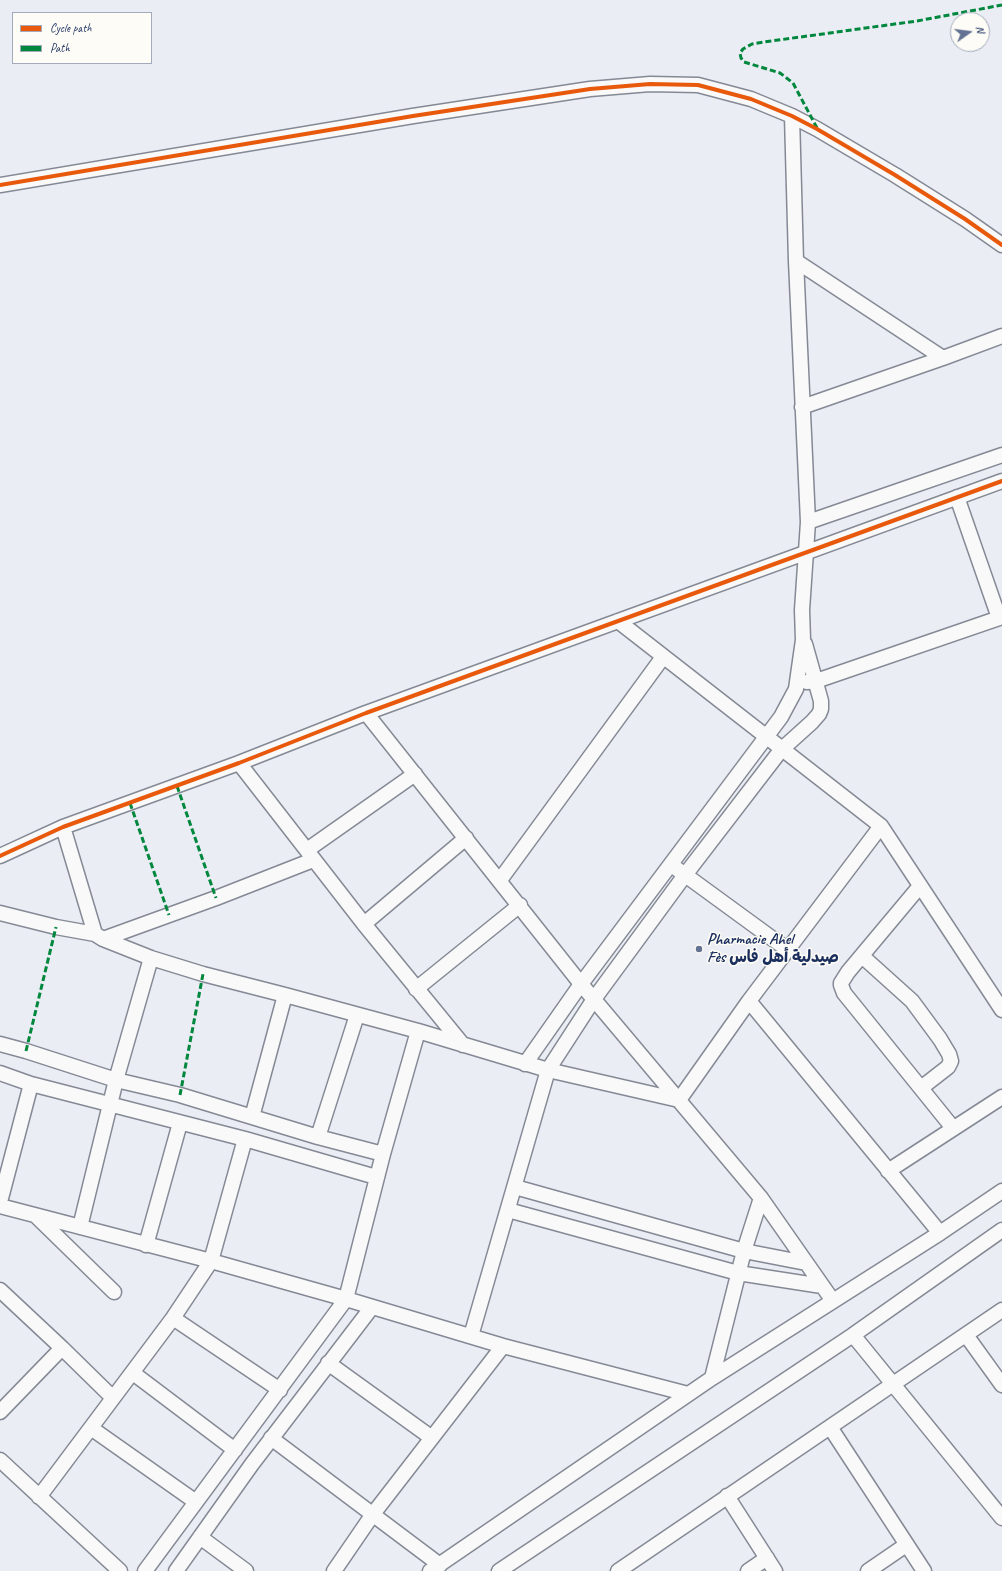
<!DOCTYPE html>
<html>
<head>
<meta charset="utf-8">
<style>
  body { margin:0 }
  #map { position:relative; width:1002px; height:1571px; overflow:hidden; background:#eaedf3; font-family:Caveat,sans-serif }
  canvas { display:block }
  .legend { position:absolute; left:12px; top:12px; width:140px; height:52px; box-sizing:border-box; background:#fdfcf7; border:1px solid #a3aaba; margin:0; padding:5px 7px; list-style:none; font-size:12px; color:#1b2f5e }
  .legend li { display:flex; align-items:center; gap:8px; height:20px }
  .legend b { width:20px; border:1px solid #a3aaba }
  .north { position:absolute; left:950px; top:12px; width:40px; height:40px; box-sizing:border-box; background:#fdfcf7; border:1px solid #a3aaba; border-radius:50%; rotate:76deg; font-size:11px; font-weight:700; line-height:16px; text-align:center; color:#1b2f5e }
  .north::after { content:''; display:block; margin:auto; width:14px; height:18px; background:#637292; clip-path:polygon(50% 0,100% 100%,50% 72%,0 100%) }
</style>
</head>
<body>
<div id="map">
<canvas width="1002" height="1571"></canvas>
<ul class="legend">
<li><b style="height:5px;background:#e8590c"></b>Cycle path</li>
<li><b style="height:5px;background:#00873e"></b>Path</li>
</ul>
<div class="north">N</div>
</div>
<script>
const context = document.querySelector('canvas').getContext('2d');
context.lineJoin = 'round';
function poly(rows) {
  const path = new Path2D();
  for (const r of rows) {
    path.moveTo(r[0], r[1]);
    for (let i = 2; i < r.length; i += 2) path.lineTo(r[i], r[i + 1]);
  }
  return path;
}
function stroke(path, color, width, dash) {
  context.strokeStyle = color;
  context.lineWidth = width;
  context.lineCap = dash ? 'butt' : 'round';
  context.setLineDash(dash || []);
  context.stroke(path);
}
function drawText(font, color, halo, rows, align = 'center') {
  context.font = font + ' Caveat,"Playpen Sans Arabic",sans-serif';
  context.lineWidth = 3;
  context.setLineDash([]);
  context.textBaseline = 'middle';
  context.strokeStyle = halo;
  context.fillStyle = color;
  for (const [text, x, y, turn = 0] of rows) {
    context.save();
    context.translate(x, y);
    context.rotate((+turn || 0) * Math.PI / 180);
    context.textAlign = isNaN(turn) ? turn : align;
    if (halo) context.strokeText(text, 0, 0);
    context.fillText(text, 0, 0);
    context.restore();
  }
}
const minor = poly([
  [0,185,413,116,590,89,650,84,698,85,751,99,792,116,817,129,895,175,965,219,1002,245],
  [796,261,943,358],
  [802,407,943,358,1002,336],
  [957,497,999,618],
  [808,522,1002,455],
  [618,621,881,826,1002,1010],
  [807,682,816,681,1002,617],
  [366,713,581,984,761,1198,833,1301],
  [239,763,364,924,463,1045],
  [63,827,95,934],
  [307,850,415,774],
  [0,856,63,827,239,763,366,713,1002,481],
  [677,869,788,950],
  [500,880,663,657],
  [920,886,848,972,841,983,841,985,844,993,953,1128],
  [0,913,56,927,95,934,103,939,151,958,203,974,285,995,418,1031,548,1070,679,1100,749,1001,881,826],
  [364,924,466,838],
  [103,939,216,898,313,860],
  [862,956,912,1001,940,1039,949,1054,951,1061,948,1067,921,1088],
  [416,989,520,905],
  [749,1001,940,1233],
  [0,1044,26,1051,116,1080,180,1095,318,1137,383,1154],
  [525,1064,581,984,781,717,796,689,803,640,802,610,808,522,796,261,792,116],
  [0,1073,31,1084,245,1139,376,1177],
  [252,1117,285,995],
  [318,1137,357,1015],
  [888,1171,1002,1097],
  [515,1187,744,1251,806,1263],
  [0,1202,31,1084],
  [0,1206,211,1261,346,1299,503,1346,688,1394],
  [508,1210,738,1273,822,1286],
  [35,1215,114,1292],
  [80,1227,116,1080,151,958],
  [146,1245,180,1123],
  [0,1290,62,1348,113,1398],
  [173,1318,280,1390],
  [853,1335,1002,1518],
  [966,1335,1002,1385],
  [471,1336,548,1070,594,999,685,875,781,750,812,722,819,714,821,709,821,701,805,644],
  [328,1363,432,1438],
  [133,1373,235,1450],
  [712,1378,744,1251,761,1198],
  [0,1412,62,1348],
  [830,1427,924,1571],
  [91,1428,196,1502],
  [271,1438,440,1565],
  [0,1460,120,1571],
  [727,1496,775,1571],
  [39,1497,173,1318,211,1261,245,1139],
  [200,1537,246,1571],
  [145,1571,346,1299,383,1154,418,1031],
  [176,1571,252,1464,372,1307],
  [334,1571,373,1514,503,1346],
  [430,1571,712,1378,940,1233,1002,1191],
  [499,1571,853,1335,1002,1230],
  [618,1571,1002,1310],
  [748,1571,767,1558],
  [868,1571,906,1545]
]);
stroke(minor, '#848995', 17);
stroke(minor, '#f8f9f8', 14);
stroke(poly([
  [817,128,793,83,780,73,744,62,741,58,740,53,743,49,752,44,764,42,917,21,1002,5],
  [177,786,216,898],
  [130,803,169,915],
  [26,1051,56,927],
  [180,1095,203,974]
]), '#00873e', 3, [6, 3]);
stroke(poly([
  [0,185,413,116,590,89,650,84,698,85,751,99,792,116,817,129,895,175,965,219,1002,245],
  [0,856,63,827,239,763,366,713,1002,481]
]), '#e8590c', 4);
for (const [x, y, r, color] of [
  [699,949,4,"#637292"]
]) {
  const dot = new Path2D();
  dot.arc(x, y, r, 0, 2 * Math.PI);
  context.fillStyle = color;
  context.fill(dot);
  stroke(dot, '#fdfcf7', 1.5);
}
drawText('bold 16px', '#1b2f5e', '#fdfcf7', [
  ["Pharmacie Ahel",707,940],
  ["Fès صيدلية أهل فاس",707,958]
], 'left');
</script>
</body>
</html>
